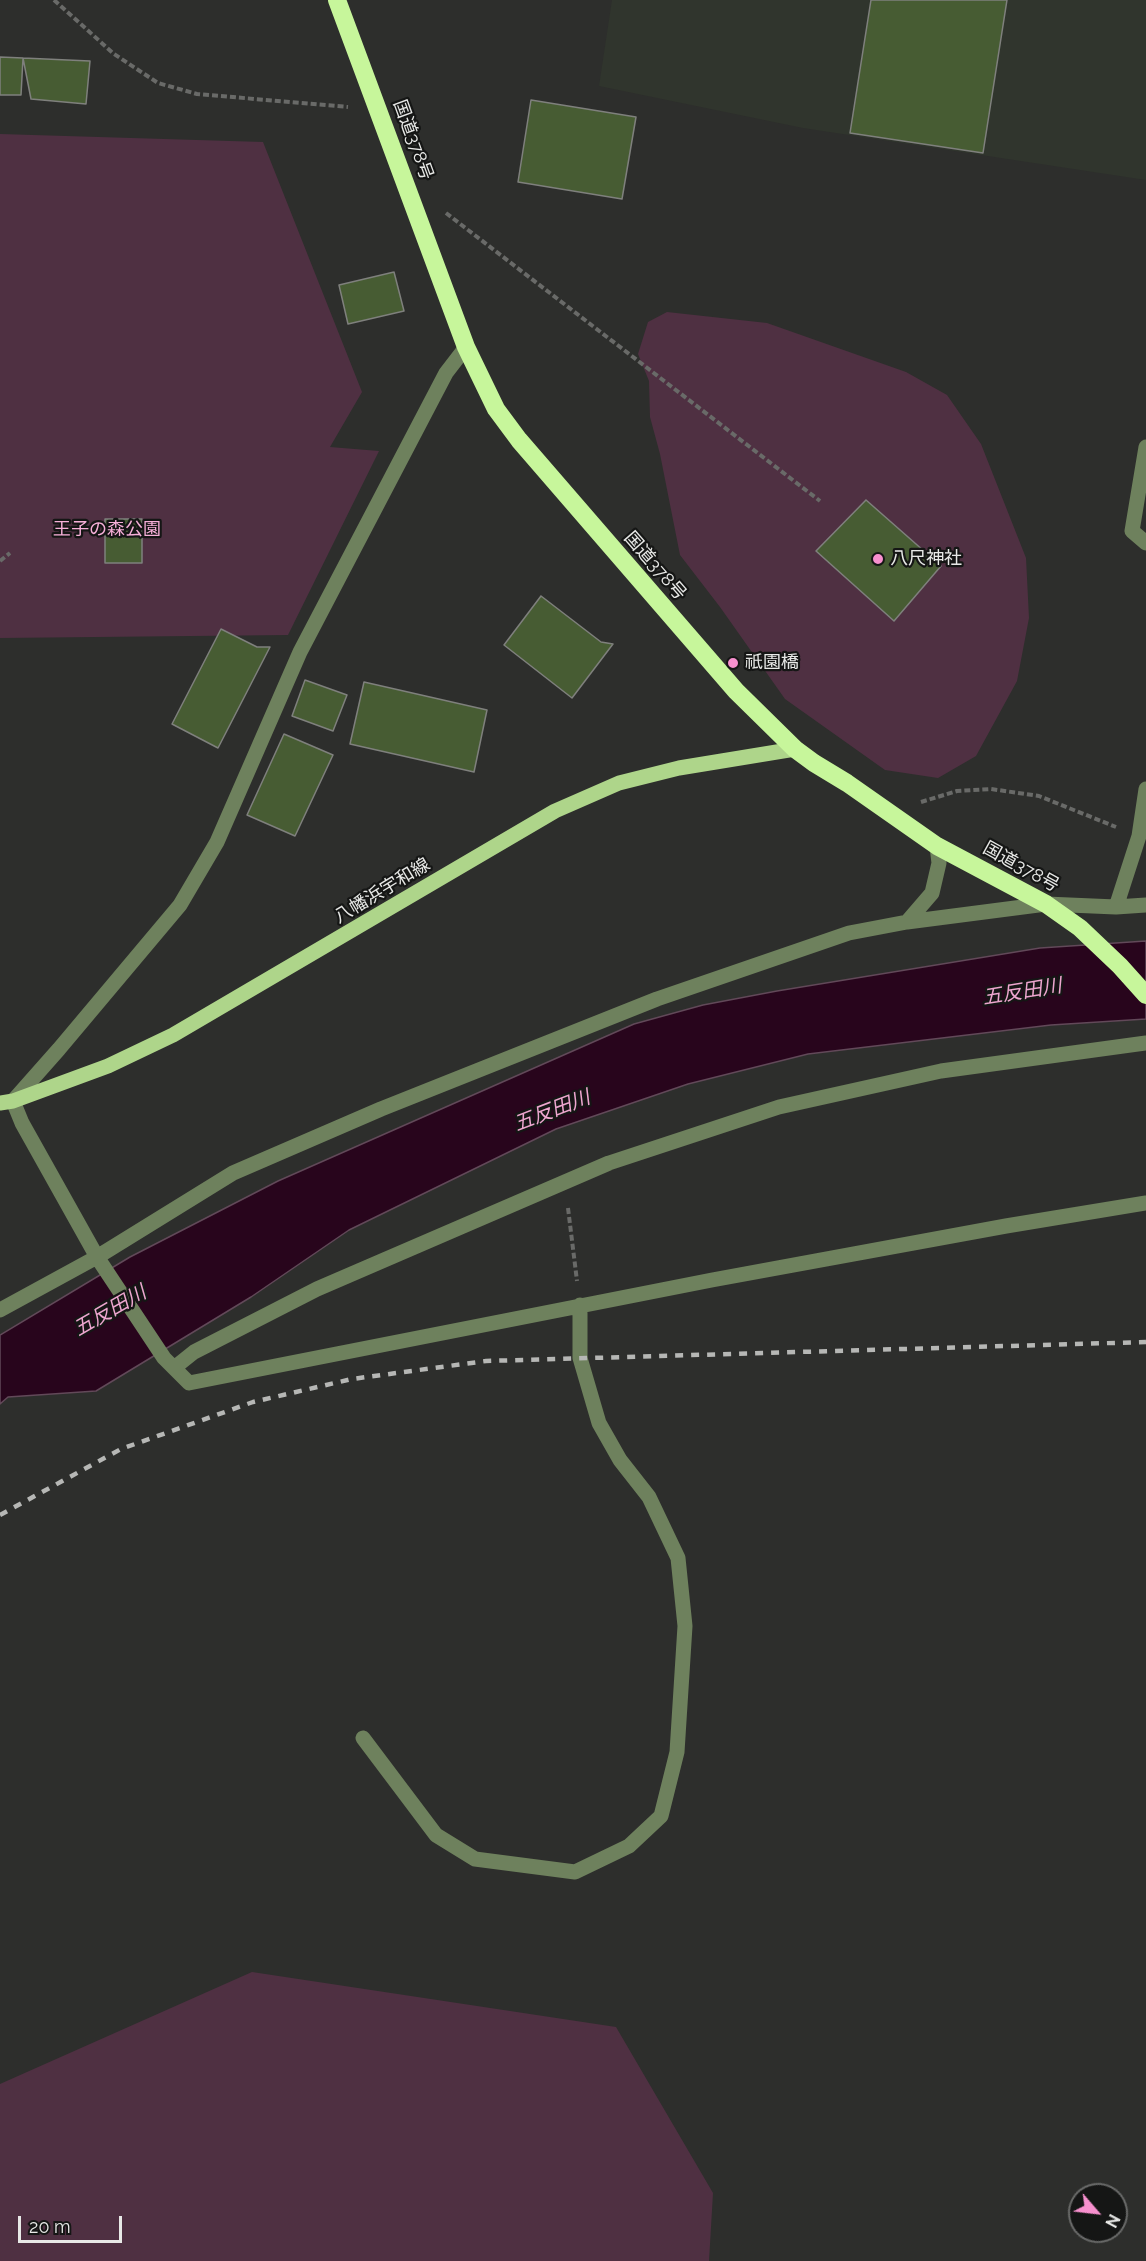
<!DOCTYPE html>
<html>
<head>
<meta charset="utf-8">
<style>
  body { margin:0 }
  #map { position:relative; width:1146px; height:2261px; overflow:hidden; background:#2d2e2c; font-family:Raleway,sans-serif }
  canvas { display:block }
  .north { position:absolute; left:1068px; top:2183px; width:60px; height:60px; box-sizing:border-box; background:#151615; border:2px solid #696a69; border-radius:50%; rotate:118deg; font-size:16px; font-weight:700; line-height:24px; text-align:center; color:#e8e9e7 }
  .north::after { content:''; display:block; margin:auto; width:21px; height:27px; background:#f790ce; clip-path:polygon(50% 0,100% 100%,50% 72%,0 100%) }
  .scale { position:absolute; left:18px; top:2216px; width:104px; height:27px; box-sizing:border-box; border:3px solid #e8e9e7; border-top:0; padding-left:8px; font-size:18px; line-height:21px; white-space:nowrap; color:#e8e9e7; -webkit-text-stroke:4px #151615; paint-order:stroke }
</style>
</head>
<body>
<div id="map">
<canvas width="1146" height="2261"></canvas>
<div class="north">N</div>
<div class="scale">20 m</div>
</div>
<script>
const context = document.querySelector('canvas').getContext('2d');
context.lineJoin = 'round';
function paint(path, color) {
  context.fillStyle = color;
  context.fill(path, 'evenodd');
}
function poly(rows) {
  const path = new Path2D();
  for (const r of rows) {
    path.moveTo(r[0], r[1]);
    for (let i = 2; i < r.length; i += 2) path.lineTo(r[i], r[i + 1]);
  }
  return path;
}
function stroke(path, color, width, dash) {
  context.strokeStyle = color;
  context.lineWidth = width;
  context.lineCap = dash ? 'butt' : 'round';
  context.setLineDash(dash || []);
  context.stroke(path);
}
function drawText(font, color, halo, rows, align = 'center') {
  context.font = font + ' Raleway,"Noto Sans JP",sans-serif';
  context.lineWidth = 4.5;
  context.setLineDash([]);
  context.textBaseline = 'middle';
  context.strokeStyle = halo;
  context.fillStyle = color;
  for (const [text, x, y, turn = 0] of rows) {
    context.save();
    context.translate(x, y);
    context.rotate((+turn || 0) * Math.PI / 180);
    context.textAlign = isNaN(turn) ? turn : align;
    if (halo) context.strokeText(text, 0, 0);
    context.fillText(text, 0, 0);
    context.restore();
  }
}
paint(poly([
  [612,0,1146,0,1146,180,803,128,599,86]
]), '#30352d');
paint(poly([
  [0,134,263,142,362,392,330,447,379,451,288,635,0,638],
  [667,312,767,323,906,372,947,395,981,444,1026,558,1029,618,1017,681,976,756,938,778,885,770,785,699,720,607,680,555,660,454,650,417,649,381,638,354,648,322],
  [252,1972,616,2027,713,2193,709,2261,0,2261,0,2084]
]), '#4f3042');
const water = poly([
  [1146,941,1146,1019,1051,1025,808,1054,688,1084,556,1129,349,1230,251,1297,96,1391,8,1397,0,1404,0,1335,130,1257,278,1181,634,1024,703,1005,777,991,1040,948,1146,941]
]);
paint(water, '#28051c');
stroke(water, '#624959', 1.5);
const building = poly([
  [871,0,1007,0,983,153,850,133,871,0],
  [0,57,23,58,21,95,0,95,0,57],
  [23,58,90,61,86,104,31,99,23,58],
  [531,100,636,117,622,199,518,182,531,100],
  [394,272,404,311,348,324,339,285,394,272],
  [866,500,941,566,894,621,816,551,866,500],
  [105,519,142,519,142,563,105,563,105,519],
  [541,596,601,642,613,644,572,698,504,645,541,596],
  [221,629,257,647,270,647,218,748,172,724,221,629],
  [305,680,347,695,333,731,292,716,305,680],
  [364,682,487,710,474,772,350,744,364,682],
  [284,734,333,755,295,836,247,815,284,734]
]);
paint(building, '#475c33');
stroke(building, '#7f807d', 1.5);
stroke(poly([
  [54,0,114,54,158,83,197,94,348,107],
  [446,213,820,501],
  [0,561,10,553],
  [921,802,957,791,991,789,1039,796,1116,827],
  [568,1208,577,1281]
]), '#696a68', 4, [6, 3]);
stroke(poly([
  [466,347,446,373,300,652,217,842,180,905,59,1049,13,1101,22,1123,97,1257,164,1358,189,1383,712,1280,1006,1226,1146,1203],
  [1146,447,1132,531,1146,543],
  [1116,907,1139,836,1146,789],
  [907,922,932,893,939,863,937,846],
  [0,1310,97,1257,233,1173,381,1109,657,999,849,933,907,922,1046,904,1116,907,1146,905],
  [174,1368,194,1352,317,1289,609,1163,779,1107,941,1071,1146,1043],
  [363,1738,436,1835,475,1859,575,1872,629,1846,661,1816,677,1752,685,1626,678,1558,649,1497,620,1460,599,1423,580,1358,580,1305]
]), '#6e815d', 15);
stroke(poly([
  [0,1103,13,1101,108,1066,173,1035,555,811,619,783,679,768,795,749]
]), '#aed58a', 15);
stroke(poly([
  [337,0,466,347,496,409,519,440,736,691,795,749,814,763,847,783,937,846,1046,904,1080,928,1120,966,1146,995]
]), '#c7f69b', 18);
stroke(poly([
  [0,1515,121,1449,253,1402,352,1379,486,1361,1146,1342]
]), '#b6b7b5', 4.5, [8, 8]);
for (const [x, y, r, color] of [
  [878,559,6,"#f790ce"],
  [733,663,6,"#f790ce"]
]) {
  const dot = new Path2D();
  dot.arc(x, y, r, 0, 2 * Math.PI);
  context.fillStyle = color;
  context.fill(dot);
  stroke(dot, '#151615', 2);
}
drawText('18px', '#e8e9e7', '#151615', [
  ["国道378号",413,140,70],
  ["国道378号",655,566,49],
  ["国道378号",1021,867,29],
  ["八幡浜宇和線",382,891,-31]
]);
drawText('18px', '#f6afd8', '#151615', [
  ["王子の森公園",107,530]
]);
drawText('18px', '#e8e9e7', '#151615', [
  ["八尺神社",890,559],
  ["祇園橋",745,663]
], 'left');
drawText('italic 20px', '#eda6cf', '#151615', [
  ["五反田川",1022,992,-9],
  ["五反田川",552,1111,-21],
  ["五反田川",110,1311,-30]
]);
</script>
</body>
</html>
